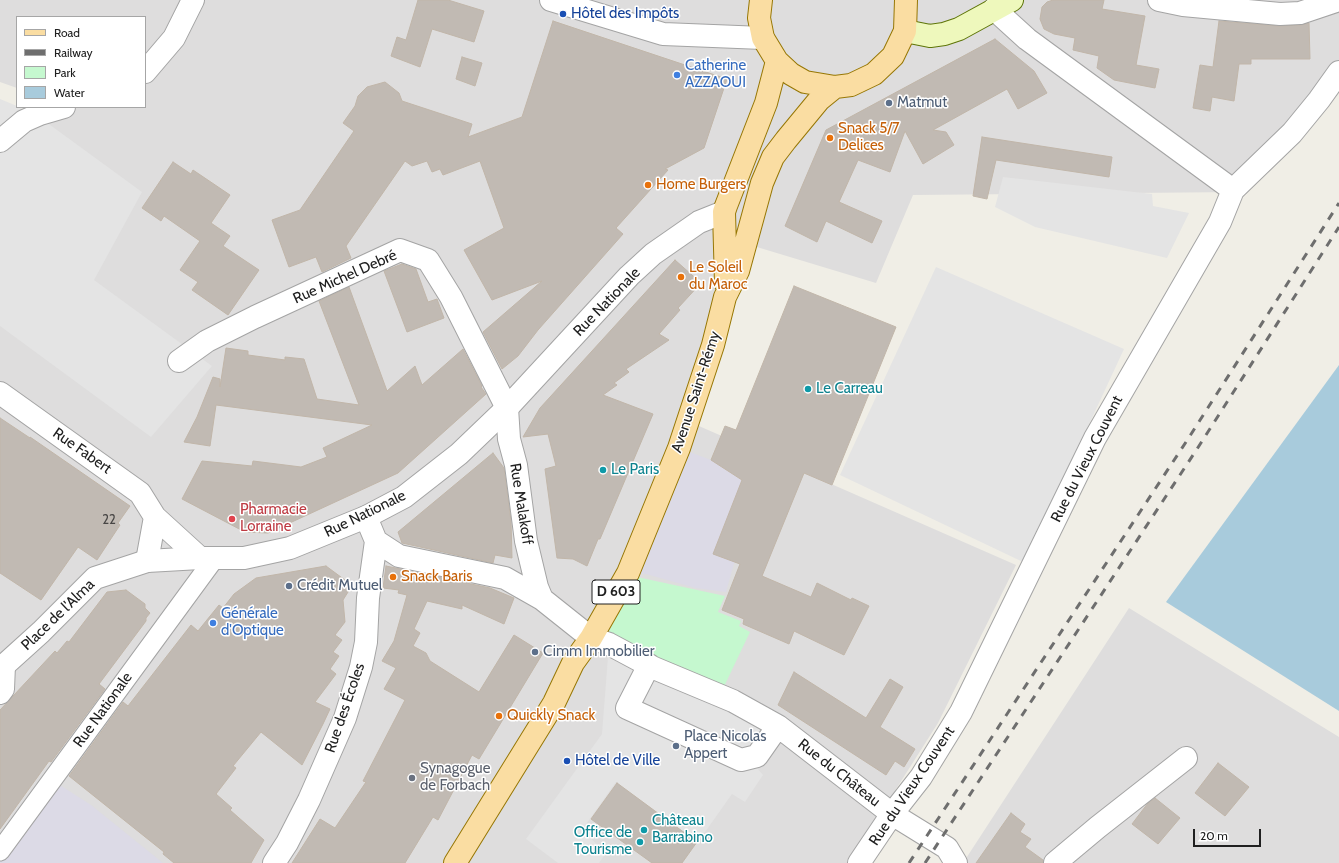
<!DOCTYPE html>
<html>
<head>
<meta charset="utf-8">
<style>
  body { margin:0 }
  #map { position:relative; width:1339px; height:863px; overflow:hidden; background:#f0eee6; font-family:Cabin,sans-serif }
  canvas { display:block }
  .legend { position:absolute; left:16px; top:16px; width:130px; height:92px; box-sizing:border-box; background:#fff; border:1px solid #a6a6a6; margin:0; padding:5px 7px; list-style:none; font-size:12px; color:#202020 }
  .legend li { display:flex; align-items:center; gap:8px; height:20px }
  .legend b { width:20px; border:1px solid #a6a6a6 }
  .scale { position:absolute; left:1193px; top:829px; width:68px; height:18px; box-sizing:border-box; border:2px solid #202020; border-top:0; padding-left:5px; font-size:12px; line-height:14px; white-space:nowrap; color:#202020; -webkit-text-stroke:3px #fff; paint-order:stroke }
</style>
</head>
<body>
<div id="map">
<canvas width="1339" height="863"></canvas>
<ul class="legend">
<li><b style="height:5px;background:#fadda2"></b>Road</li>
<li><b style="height:5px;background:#6e6e6e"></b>Railway</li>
<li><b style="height:11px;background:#c5f8cf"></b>Park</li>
<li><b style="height:11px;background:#a8cbdc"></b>Water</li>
</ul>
<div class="scale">20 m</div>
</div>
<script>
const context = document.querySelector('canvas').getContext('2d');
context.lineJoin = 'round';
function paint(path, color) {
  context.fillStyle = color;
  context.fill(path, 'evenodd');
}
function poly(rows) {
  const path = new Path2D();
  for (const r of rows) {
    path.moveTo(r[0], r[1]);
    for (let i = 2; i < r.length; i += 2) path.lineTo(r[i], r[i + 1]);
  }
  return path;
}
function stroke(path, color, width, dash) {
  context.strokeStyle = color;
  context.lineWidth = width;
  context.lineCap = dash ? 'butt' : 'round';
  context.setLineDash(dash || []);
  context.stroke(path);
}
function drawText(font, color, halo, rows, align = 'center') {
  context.font = font + ' Cabin,sans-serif';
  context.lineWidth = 3;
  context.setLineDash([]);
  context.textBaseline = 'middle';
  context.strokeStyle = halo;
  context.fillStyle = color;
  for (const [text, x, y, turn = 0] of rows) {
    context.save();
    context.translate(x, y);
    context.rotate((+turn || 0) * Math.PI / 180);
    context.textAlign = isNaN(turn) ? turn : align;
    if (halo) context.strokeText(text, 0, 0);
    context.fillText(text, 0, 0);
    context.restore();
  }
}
paint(poly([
  [0,0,1339,0,1339,65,1239,192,913,195,876,283,737,241,683,419,1016,565,938,723,849,863,0,863,0,166,33,107,145,107,145,17,17,17,17,88,0,82],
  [1129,608,1339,737,1339,863,963,863]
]), '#dedddd');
paint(poly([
  [637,577,725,596,718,612,741,621,739,626,750,632,720,695,604,640]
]), '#c5f8cf');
paint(poly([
  [0,99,17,106,17,107,31,111,142,192,94,280,212,366,151,437,0,326],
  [1003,177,1152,194,1153,206,1189,213,1167,258,1035,227,995,207],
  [936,267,1124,349,1085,433,1023,562,840,475],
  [609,644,778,726,748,757,763,775,745,802,732,794,698,842,616,782,582,830,606,853,599,863,558,863,526,839,602,734]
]), '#e4e4e4');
paint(poly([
  [679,448,711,460,755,489,726,592,695,588,646,574,628,573],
  [52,780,91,805,163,863,0,863,0,851]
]), '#dcdae6');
paint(poly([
  [1339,365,1339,711,1166,602]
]), '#a8cbdc');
const building = poly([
  [418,0,448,0,484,11,474,42,432,29,420,67,391,56,397,37,406,40,418,0],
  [1053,0,1104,0,1102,9,1145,16,1136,65,1159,69,1155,88,1114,80,1097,68,1099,56,1073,50,1075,38,1054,34,1044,29,1040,19,1042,7,1047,2,1053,0],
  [553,21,727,79,704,148,665,169,668,170,616,228,623,234,538,330,518,356,502,369,483,332,542,281,492,300,464,250,504,228,480,161,443,175,440,169,432,172,427,161,412,166,405,161,346,246,351,258,322,272,316,257,289,267,272,220,300,210,354,131,343,123,355,106,358,96,367,87,385,82,399,93,402,101,472,124,468,137,522,117,553,21],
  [1219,21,1279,26,1301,25,1309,23,1310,59,1251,59,1251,64,1239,64,1234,101,1212,97,1210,111,1193,108,1200,65,1213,67,1219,21],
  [995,39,1034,71,1047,93,1018,109,1007,89,933,130,946,132,954,145,923,164,905,131,890,172,858,160,839,202,882,221,872,243,826,221,817,242,785,226,826,130,995,39],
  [462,57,482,63,475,86,456,79,462,57],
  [982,137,1112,157,1109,177,996,160,987,199,973,196,982,137],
  [173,162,191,174,193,170,230,195,211,223,230,236,223,246,259,270,228,315,192,290,198,282,180,270,200,241,164,216,161,221,142,208,173,162],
  [675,260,701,283,678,308,680,310,659,334,669,340,626,369,629,372,614,383,617,385,603,395,653,414,600,539,598,539,587,566,573,559,557,558,545,469,556,466,548,434,523,437,540,408,675,260],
  [402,264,416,269,428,302,437,299,444,318,407,332,384,271,402,264],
  [794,286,896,327,832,485,804,473,762,576,811,597,817,583,851,600,852,598,869,606,844,655,794,631,789,644,743,624,744,619,722,610,740,564,713,554,742,480,711,460,725,426,736,430,794,286],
  [349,287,387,391,415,366,422,385,463,349,482,386,481,387,486,394,398,473,268,533,245,532,182,499,202,461,252,466,253,461,301,467,327,457,323,448,372,425,216,405,210,446,184,442,197,417,213,377,220,379,220,387,226,348,248,351,248,355,285,360,285,357,304,359,317,399,359,405,319,301,349,287],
  [0,418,30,438,30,437,130,506,118,523,120,525,97,560,78,547,41,600,0,573,0,418],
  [493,453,504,468,511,521,512,558,495,555,493,563,402,543,398,532,493,453],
  [326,566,349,583,348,592,343,600,345,622,335,635,342,640,333,652,339,656,330,669,336,674,315,702,330,709,323,724,302,765,261,732,233,766,236,768,216,794,232,808,230,810,264,840,251,863,174,863,163,854,164,852,69,776,123,702,128,706,191,625,198,631,219,605,223,608,234,594,256,578,326,566],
  [386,566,490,588,514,598,504,624,462,605,462,609,427,601,414,629,420,633,413,646,426,653,430,661,479,692,514,635,543,653,479,759,472,755,438,820,433,817,405,863,292,863,320,819,335,828,366,782,363,781,405,700,384,689,396,668,382,661,394,641,407,595,398,593,399,590,383,588,386,566],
  [126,590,145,604,145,608,150,613,146,618,146,621,99,684,105,689,51,762,49,761,0,829,0,710,55,651,57,653,67,641,69,642,107,592,126,590],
  [794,672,866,718,890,679,903,687,880,727,915,749,904,767,895,761,886,775,778,705,794,672],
  [1218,763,1249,787,1225,816,1195,793,1218,763],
  [617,783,697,842,682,863,652,863,591,819,617,783],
  [1155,798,1180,818,1158,844,1132,824,1148,803,1155,798],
  [1011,813,1025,824,1020,832,1031,839,1025,847,1043,860,1043,863,976,863,1011,813]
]);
paint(building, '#c1bab3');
stroke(building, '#c1b6a9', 1);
const pedestrian = poly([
  [0,851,214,559]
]);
const minor = poly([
  [1159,0,1183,5,1280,14,1300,13,1339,0],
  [994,9,1027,39,1233,190],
  [145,72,174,38,193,0],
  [0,141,24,121,40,114,64,107],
  [179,361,207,341,255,317,400,250,428,260,451,297,507,408,509,439,516,465,526,541,537,587,542,599],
  [0,393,140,493,155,517,200,558],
  [366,517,376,541,399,556,505,578,542,599,591,638,609,644,654,668,733,701,778,726,892,814,947,848,956,863],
  [147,561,155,517],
  [649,665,627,708,741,760,757,756,778,726],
  [0,693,3,689,4,665],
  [274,863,287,843,309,800,345,718,361,667,366,642,368,598,376,541],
  [859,863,892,814,921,777,961,712,1095,438,1220,222,1233,190,1292,133,1319,100,1339,72],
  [1055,863,1098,827,1186,758]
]);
const tertiary = poly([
  [551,0,663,34,763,38],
  [0,669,41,632,95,578,147,561,200,558,244,558,290,548,366,517,404,497,459,454,507,408,629,276,653,254,699,222,724,212]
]);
const secondary = poly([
  [905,31,930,36,944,34,959,29,1012,0]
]);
const primary = poly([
  [761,0,759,18,763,38,777,61,791,74,805,82,835,87,851,85,874,74,893,56,905,31,906,0],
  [726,284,724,212,726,206,766,103,777,61],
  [455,863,554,703,573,663,591,638,628,573,679,448,713,345,725,297,738,271,762,183,773,157,786,140,819,100,835,87]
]);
stroke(pedestrian, '#a4a4a4', 21);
stroke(minor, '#a4a4a4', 24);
stroke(tertiary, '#a4a4a4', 24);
stroke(secondary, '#5e7508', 24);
stroke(primary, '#977704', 24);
stroke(pedestrian, '#fff', 19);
stroke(minor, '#fff', 22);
stroke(tertiary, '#fff', 22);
stroke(secondary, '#eef8bc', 22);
stroke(primary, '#fadda2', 22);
stroke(poly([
  [909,863,1186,442,1339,203],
  [925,863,1197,449,1339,227]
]), '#6e6e6e', 3, [8, 8]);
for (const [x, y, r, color] of [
  [563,14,4,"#1a4fb4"],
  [677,75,4,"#3f7fe0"],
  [889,103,4,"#5c6f8a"],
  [830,138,4,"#e8710a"],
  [648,185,4,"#e8710a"],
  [681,277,4,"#e8710a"],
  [808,389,4,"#0f9aa8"],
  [603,470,4,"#0f9aa8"],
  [232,519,4,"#e0444e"],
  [393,577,4,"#e8710a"],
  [289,586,4,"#5c6f8a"],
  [213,623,4,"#3f7fe0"],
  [535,652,4,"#5c6f8a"],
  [499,716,4,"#e8710a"],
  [676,746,4,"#5c6f8a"],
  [567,761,4,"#1a4fb4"],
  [412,778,4,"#6b7280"],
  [644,830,4,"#0f9aa8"],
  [640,842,4,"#0f9aa8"]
]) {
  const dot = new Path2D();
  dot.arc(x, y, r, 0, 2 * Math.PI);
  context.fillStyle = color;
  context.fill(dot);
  stroke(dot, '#fff', 1.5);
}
drawText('13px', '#484645', null, [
  ["22",109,520]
]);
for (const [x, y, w] of [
  [616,592,48]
]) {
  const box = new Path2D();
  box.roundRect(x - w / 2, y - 12, w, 24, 3);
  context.fillStyle = '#fff';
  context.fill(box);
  stroke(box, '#202020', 1);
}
drawText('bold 14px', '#202020', null, [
  ["D 603",616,592]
]);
drawText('15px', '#164399', '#fff', [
  ["Hôtel des Impôts",571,14],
  ["Hôtel de Ville",575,761]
], 'left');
drawText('15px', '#366cbe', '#fff', [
  ["Catherine",685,66],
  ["AZZAOUI",685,83],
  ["Générale",221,614],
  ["d'Optique",221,631]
], 'left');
drawText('15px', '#4e5e75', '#fff', [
  ["Matmut",897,103],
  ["Crédit Mutuel",297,586],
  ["Cimm Immobilier",543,652],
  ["Place Nicolas",684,737],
  ["Appert",684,754]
], 'left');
drawText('15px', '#c56008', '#fff', [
  ["Snack 5/7",838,129],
  ["Delices",838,146],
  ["Home Burgers",656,185],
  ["Le Soleil",689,268],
  ["du Maroc",689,285],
  ["Snack Baris",401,577],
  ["Quickly Snack",507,716]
], 'left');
drawText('15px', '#202020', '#fff', [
  ["Rue Michel Debré",345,277,-24],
  ["Rue Nationale",607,302,-46],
  ["Avenue Saint-Rémy",696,392,-72],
  ["Rue Fabert",82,451,35],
  ["Rue du Vieux Couvent",1087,459,-63],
  ["Rue Malakoff",521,504,81],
  ["Rue Nationale",365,514,-26],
  ["Place de l'Alma",58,615,-44],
  ["Rue des Écoles",345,708,-71],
  ["Rue Nationale",103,710,-54],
  ["Rue du Château",839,773,38],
  ["Rue du Vieux Couvent",912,786,-56]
]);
drawText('15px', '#0d838f', '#fff', [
  ["Le Carreau",816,389],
  ["Le Paris",611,470],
  ["Château",652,821],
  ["Barrabino",652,838],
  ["Office de",632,833,"right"],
  ["Tourisme",632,850,"right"]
], 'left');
drawText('15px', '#be3a42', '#fff', [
  ["Pharmacie",240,510],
  ["Lorraine",240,527]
], 'left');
drawText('15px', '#5b616d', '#fff', [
  ["Synagogue",420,769],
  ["de Forbach",420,786]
], 'left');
</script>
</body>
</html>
